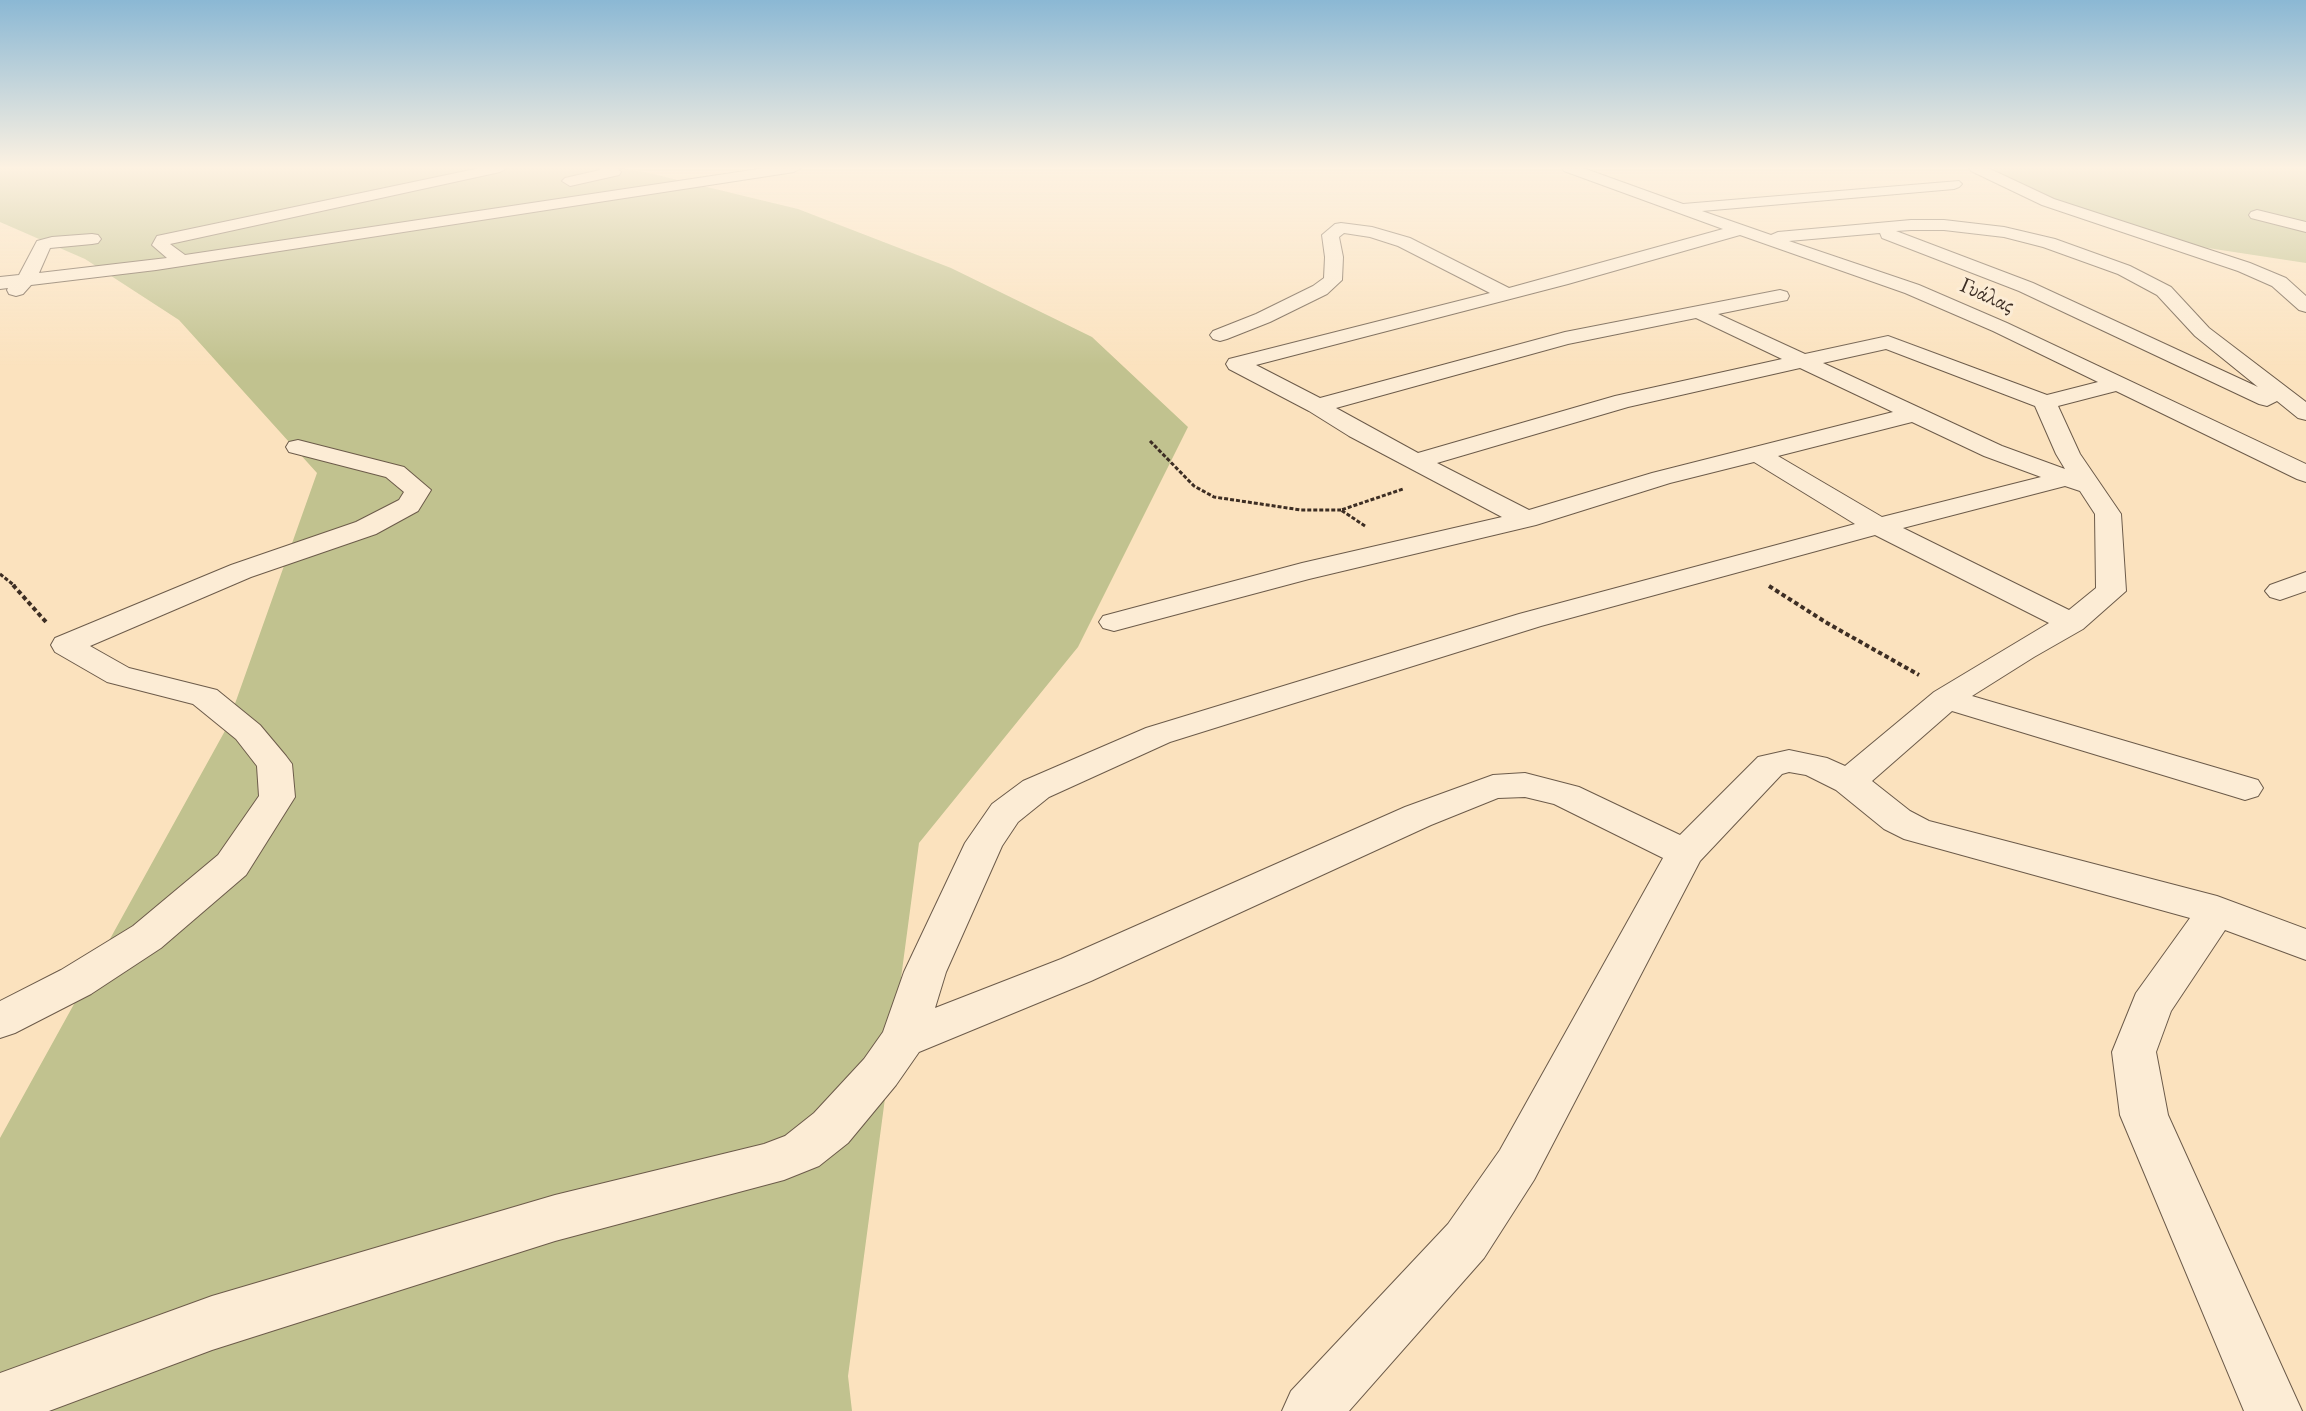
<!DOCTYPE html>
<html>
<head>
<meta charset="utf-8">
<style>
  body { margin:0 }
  canvas { display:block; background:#fbe2be }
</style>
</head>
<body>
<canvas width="2306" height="1411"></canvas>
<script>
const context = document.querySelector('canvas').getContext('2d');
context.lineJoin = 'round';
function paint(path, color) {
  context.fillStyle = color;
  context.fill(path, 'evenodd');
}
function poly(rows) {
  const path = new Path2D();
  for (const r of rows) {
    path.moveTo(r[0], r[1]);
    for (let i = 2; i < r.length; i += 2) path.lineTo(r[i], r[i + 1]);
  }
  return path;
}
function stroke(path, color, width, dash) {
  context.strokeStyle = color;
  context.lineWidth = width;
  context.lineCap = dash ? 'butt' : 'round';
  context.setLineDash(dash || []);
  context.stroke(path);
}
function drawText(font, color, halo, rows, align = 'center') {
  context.font = font + ' "EB Garamond",serif';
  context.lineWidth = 6;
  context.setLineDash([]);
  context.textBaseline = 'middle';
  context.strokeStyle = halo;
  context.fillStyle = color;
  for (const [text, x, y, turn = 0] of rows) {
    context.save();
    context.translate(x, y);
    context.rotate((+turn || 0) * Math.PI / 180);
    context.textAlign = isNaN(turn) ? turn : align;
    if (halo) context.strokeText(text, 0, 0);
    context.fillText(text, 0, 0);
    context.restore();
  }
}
paint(poly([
  [0,168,621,168,649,173,798,209,951,268,1092,337,1188,427,1078,647,919,843,848,1376,852,1411,0,1411,0,1138,226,729,317,473,179,320,85,259,0,222],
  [1994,168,2306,168,2306,263,2175,243,2016,187]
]), '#c1c28f');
const minor = poly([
  [480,168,507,168,500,172,170,244,185,255,765,168,801,168,794,172,156,270,31,285,23,294,16,296,9,294,7,290,8,288,0,289,0,277,19,275,37,241,52,237,92,234,98,235,101,239,98,243,92,244,50,248,39,273,167,258,152,245,157,236,480,168],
  [599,168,617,168,621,172,619,175,570,186,562,181,565,178,600,170,599,168],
  [1562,168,1583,168,1683,204,1959,181,1962,184,1959,187,1954,189,1702,211,1771,235,1778,232,1911,220,1944,220,2004,227,2055,239,2130,266,2171,287,2209,328,2306,402,2306,420,2298,418,2277,401,2267,406,2259,404,2019,291,1882,238,1880,233,1789,241,1919,285,2007,323,2306,464,2306,482,2297,479,2116,391,2058,406,2080,454,2121,514,2126,591,2083,629,2034,657,1972,696,2258,780,2263,788,2258,796,2245,800,2232,796,1952,711,1872,781,1910,811,1929,821,2217,896,2306,929,2306,960,2225,930,2171,1011,2156,1052,2168,1115,2302,1411,2244,1411,2120,1115,2112,1052,2136,993,2190,918,1904,839,1884,829,1836,790,1806,775,1789,772,1782,774,1700,861,1534,1180,1484,1258,1349,1411,1282,1411,1291,1391,1448,1224,1500,1150,1663,858,1554,804,1525,797,1498,798,1431,825,1091,981,919,1052,896,1085,848,1143,819,1166,784,1180,555,1241,212,1350,49,1411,0,1411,0,1373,212,1296,555,1195,764,1144,785,1136,814,1113,864,1059,883,1032,904,972,965,843,992,804,1023,781,1146,728,1519,614,1855,524,1754,462,1670,483,1536,525,1309,579,1114,631,1103,628,1099,622,1103,616,1302,563,1502,517,1349,436,1309,411,1229,369,1226,364,1229,359,1490,293,1398,246,1370,237,1344,233,1339,237,1343,257,1342,280,1327,294,1270,322,1227,339,1220,341,1213,339,1210,335,1213,331,1256,314,1313,286,1324,278,1325,257,1322,235,1335,224,1341,223,1372,227,1410,238,1509,288,1723,229,1564,171,1562,168],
  [1911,230,1944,230,2004,237,2043,247,2118,274,2157,295,2195,336,2258,387,2033,283,1896,231,1911,230],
  [1740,235,1905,293,1993,331,2098,382,2047,395,1888,336,1805,354,1718,314,1787,300,1789,296,1787,292,1780,290,1565,332,1320,398,1256,365,1568,284,1740,235],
  [1696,318,1782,359,1615,396,1418,453,1336,408,1568,344,1696,318],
  [1886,349,2035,406,2056,454,2065,469,2002,446,1823,363,1886,349],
  [1800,368,1893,412,1652,473,1529,510,1437,463,1628,407,1800,368],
  [1912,422,1984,456,2041,477,1882,517,1778,456,1912,422],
  [2065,486,2080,491,2095,514,2096,588,2069,610,1903,528,2065,486],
  [1875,535,2049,623,1934,692,1845,766,1827,758,1789,750,1758,757,1680,835,1579,787,1525,773,1493,775,1405,807,1061,959,935,1008,946,972,1002,846,1018,822,1049,797,1170,742,1541,626,1875,535],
  [1969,168,1988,168,2054,199,2250,263,2286,278,2306,296,2306,312,2299,310,2272,286,2238,271,2042,205,1971,171,1969,168],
  [2257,210,2306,222,2306,232,2251,218,2249,215,2251,212,2257,210],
  [298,440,404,467,431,490,418,511,376,534,251,577,90,646,129,668,217,690,260,725,286,756,292,764,295,797,246,875,161,948,91,994,15,1033,0,1038,0,1001,61,970,133,926,218,855,259,796,257,766,236,739,193,704,107,682,55,652,51,645,55,638,231,565,356,522,399,500,404,492,386,477,289,452,286,447,289,442,298,440],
  [2306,572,2306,591,2280,600,2270,597,2265,591,2270,585,2306,572]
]);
stroke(minor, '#6c5b4a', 2);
stroke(poly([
  [1150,441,1194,486,1214,497,1301,510,1341,510],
  [1365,526,1341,510,1403,489],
  [0,574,15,586]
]), '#3d2e24', 3, [4, 2]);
stroke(poly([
  [13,585,46,622],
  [1769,586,1827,623,1919,675]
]), '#3d2e24', 4, [4.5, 3]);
paint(minor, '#fcecd5');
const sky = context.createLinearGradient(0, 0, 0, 365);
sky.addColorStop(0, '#8bb8d4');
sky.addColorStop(0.46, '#fdf2e2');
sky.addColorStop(1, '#fdf2e200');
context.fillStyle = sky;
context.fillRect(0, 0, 2306, 365);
drawText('22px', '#3d2e24', '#fcecd5', [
  ["Γυάλας",1987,296,24]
]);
</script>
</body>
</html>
